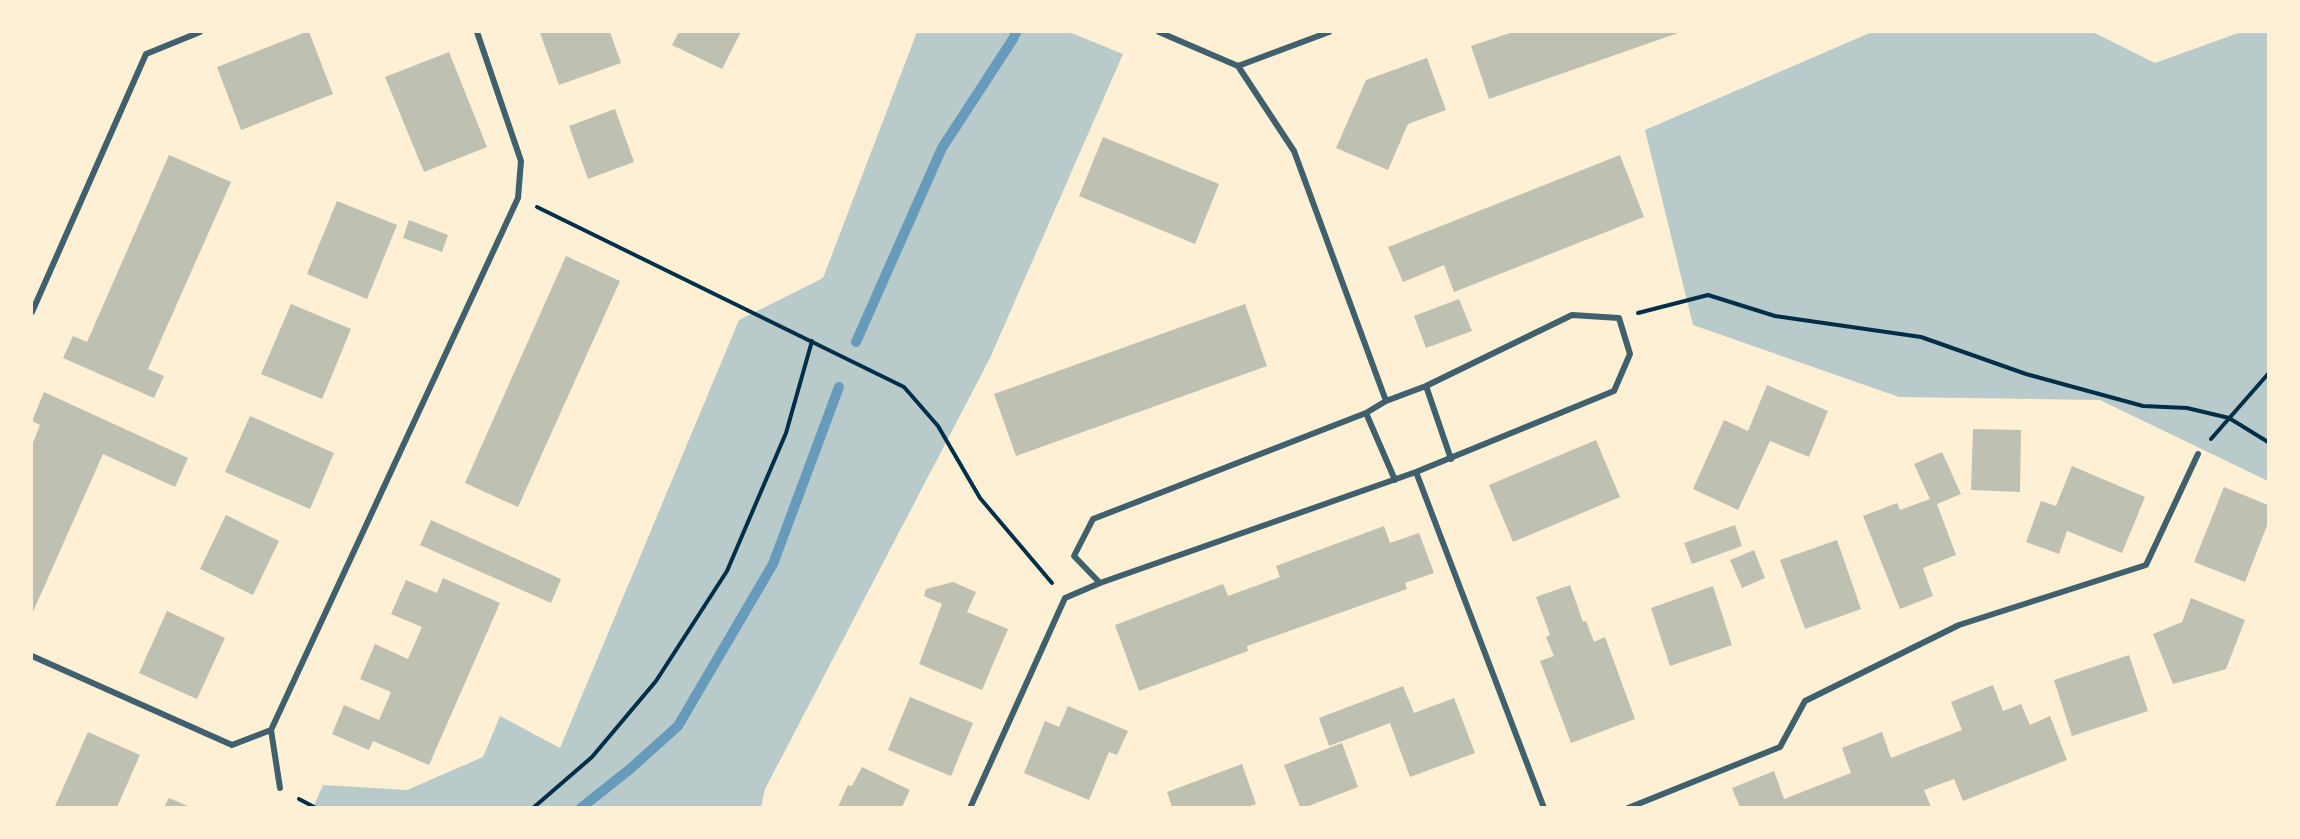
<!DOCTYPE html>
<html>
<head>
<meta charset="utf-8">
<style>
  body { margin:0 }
  #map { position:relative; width:2300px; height:839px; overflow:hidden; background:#fdf0d5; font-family:Signika,sans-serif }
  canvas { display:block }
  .frame { position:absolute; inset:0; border:33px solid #fdf0d5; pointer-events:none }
</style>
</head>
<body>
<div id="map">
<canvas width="2300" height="839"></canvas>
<div class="frame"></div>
</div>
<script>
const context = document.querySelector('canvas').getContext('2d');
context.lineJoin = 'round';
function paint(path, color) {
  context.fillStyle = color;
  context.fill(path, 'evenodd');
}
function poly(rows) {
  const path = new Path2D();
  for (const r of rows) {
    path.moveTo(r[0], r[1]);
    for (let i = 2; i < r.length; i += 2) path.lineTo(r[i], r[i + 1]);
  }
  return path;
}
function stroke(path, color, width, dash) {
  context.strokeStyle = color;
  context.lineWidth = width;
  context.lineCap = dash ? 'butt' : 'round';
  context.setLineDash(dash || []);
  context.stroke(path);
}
paint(poly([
  [917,32,1069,32,1123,54,990,358,765,789,761,807,313,808,323,785,407,790,483,757,500,716,560,748,739,320,823,278],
  [1872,32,2093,32,2155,63,2241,32,2268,32,2268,481,2100,400,1899,397,1693,325,1645,130]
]), '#b9caca');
stroke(poly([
  [856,342,942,148,1013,39,1016,32],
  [581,808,630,769,678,726,773,564,839,387]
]), '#669bbc', 10);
paint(poly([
  [306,32,309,32,333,94,241,130,217,67],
  [544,32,610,32,621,63,559,85,540,33],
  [679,32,741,32,722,69,672,45],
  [1513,32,1681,32,1489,99,1471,46],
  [449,52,487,147,424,172,385,77],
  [1427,58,1446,110,1408,124,1388,170,1336,148,1366,80],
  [615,109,634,162,588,179,569,126],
  [1103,137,1219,184,1195,244,1079,196],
  [169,155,231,182,148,369,164,376,154,398,63,358,73,336,87,342],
  [1620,155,1644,217,1454,292,1444,265,1403,282,1388,247],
  [337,201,397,225,367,299,307,274],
  [409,220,448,235,442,252,403,238],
  [566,256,620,281,518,507,465,483],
  [1459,299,1472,331,1426,348,1414,316],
  [291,304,351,329,322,399,261,374],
  [1245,304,1267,366,1016,456,994,394],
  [1767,385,1828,411,1809,457,1770,441,1738,510,1693,489,1724,420,1748,431],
  [44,392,188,458,175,487,103,454,32,614,32,445,40,425,32,421],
  [250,416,334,453,310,509,225,472],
  [1973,429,2021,430,2020,492,1971,490],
  [1596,440,1620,497,1513,542,1489,485],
  [1942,452,1961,494,1937,504,1956,555,1923,568,1933,596,1900,609,1863,516,1897,503,1900,510,1930,499,1914,464],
  [2072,466,2145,497,2122,553,2067,531,2059,554,2026,542,2041,501,2056,506],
  [2224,487,2268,505,2268,523,2245,582,2194,562],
  [226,515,279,541,253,595,200,569],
  [431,520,561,579,551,603,420,545],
  [1735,525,1742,546,1692,564,1684,543],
  [1384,526,1390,543,1419,533,1434,573,1405,583,1407,589,1247,646,1248,651,1139,691,1115,625,1223,584,1228,596,1280,577,1276,566],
  [1837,540,1861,609,1805,629,1780,560],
  [1754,550,1765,578,1742,588,1730,560],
  [443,578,500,603,429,765,373,741,369,750,332,734,344,705,379,720,391,692,360,679,375,644,408,659,422,627,391,614,406,580,437,593],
  [953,582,976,592,967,612,1008,629,982,690,919,664,942,604,924,596,926,589],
  [1570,585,1583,622,1586,621,1594,642,1605,637,1635,719,1571,743,1540,661,1554,656,1546,637,1550,635,1536,597],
  [1713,586,1732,645,1670,666,1651,608],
  [2191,598,2245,620,2226,669,2173,684,2153,634,2182,622],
  [167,611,225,638,197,699,139,673],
  [2129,655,2148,711,2072,736,2054,680],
  [1993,685,2003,711,2021,704,2030,725,2050,716,2067,760,1963,801,1954,779,1924,790,1931,807,1740,807,1732,788,1774,771,1784,799,1851,773,1842,748,1882,732,1891,758,1962,730,1951,702],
  [1403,686,1414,713,1454,698,1475,753,1410,777,1390,723,1329,746,1319,718],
  [910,697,973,723,951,776,888,750],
  [1068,706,1128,731,1117,755,1109,752,1089,800,1024,773,1045,721,1059,727],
  [88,732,140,755,117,807,59,807,55,806],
  [1342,743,1358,787,1306,807,1300,807,1284,765],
  [1242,764,1256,804,1247,807,1172,807,1167,792],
  [862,767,910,790,902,807,838,807,848,785,852,786],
  [169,798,190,807,164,807]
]), '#bec0b2');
stroke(poly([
  [537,207,904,387,938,426,980,498,1052,583],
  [1638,313,1708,295,1775,316,1921,337,2026,374,2143,406,2187,408,2229,418,2268,442],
  [2211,439,2268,374],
  [299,799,316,808],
  [533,808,592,757,656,681,727,571,786,433,812,341]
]), '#003049', 4);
stroke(poly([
  [1159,32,1238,66,1329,32],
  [1238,66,1294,151,1386,401,1366,413,1093,519,1074,556,1100,583,1416,472,1614,391,1630,354,1619,318,1572,315,1426,386,1386,401],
  [32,312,146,54,200,32],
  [1426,386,1451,459],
  [1366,413,1395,480],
  [1416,472,1544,808],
  [32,656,232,745,271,730],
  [280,788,271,730,518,198,521,161,477,32],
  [970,808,1065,598,1100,583],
  [1628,808,1780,747,1805,701,1959,625,2146,565,2198,454]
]), '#3f606c', 6);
</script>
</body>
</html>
